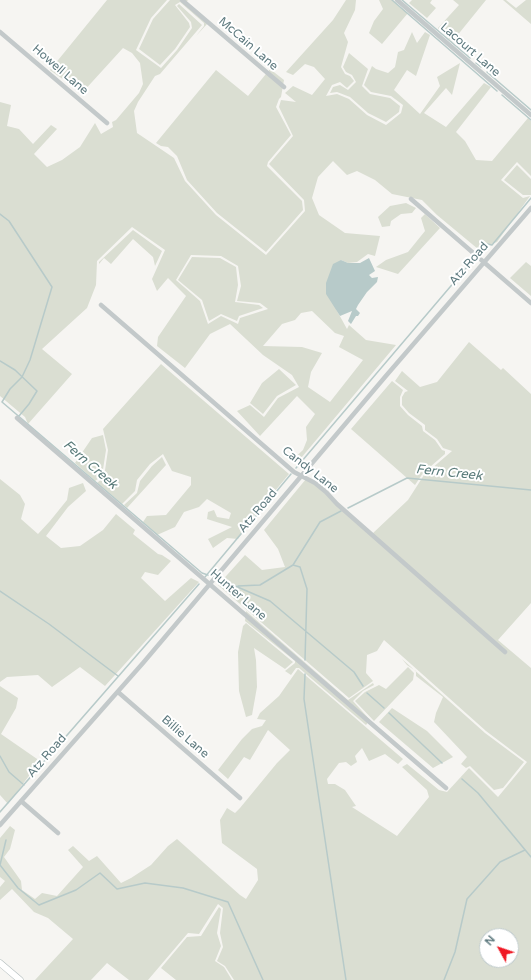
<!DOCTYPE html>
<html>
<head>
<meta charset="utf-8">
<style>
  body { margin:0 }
  #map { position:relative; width:531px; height:980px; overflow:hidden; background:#f6f5f2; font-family:"Varela Round",sans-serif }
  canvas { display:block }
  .north { position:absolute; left:479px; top:928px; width:40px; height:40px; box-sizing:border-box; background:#fff; border:1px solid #bfcacc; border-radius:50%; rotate:310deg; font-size:11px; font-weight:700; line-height:16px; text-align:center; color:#5e7a7f }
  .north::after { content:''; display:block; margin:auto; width:14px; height:18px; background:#f01824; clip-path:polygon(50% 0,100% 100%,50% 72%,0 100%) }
</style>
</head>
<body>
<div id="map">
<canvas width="531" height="980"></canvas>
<div class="north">N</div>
</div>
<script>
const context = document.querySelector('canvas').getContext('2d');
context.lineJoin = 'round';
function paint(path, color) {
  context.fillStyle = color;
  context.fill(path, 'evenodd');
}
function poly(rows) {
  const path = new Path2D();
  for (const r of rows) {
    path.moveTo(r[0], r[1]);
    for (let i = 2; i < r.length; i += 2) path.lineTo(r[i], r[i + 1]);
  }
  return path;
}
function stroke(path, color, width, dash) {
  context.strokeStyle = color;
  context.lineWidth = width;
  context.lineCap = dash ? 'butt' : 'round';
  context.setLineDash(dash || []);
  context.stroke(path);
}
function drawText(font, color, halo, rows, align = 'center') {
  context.font = font + ' "Varela Round",sans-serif';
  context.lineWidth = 4;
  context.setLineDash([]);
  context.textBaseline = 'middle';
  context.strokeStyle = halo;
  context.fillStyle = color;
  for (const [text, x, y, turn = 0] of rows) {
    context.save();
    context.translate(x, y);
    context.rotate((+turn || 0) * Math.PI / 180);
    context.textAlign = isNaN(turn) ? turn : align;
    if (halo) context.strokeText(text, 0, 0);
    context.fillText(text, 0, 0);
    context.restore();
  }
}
paint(poly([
  [107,0,167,0,151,18,136,50,161,68,177,50,192,28,191,22,177,6,179,4,202,25,160,74,155,76,138,102,134,111,137,133,174,158,185,181,216,215,266,255,305,211,304,200,269,164,293,136,279,107,281,100,296,102,285,93,293,86,312,95,325,79,314,67,305,64,293,75,286,72,333,20,346,0,356,0,355,10,344,33,348,42,341,67,345,74,350,76,354,81,347,88,340,82,332,85,326,96,337,94,349,99,367,115,386,125,401,113,403,105,391,96,371,92,364,85,372,66,376,69,388,73,395,67,398,52,404,50,412,32,417,43,425,32,430,35,416,76,407,70,394,90,420,114,440,86,437,77,460,63,452,95,446,88,424,113,446,127,484,83,491,87,456,132,465,141,476,160,492,161,528,118,531,121,531,176,517,162,501,180,523,198,530,196,497,242,478,249,437,215,422,200,392,194,375,180,357,171,347,175,333,161,318,177,312,198,319,215,345,233,380,236,375,256,368,254,357,262,348,263,341,260,336,309,347,329,349,325,366,340,396,345,296,464,291,461,303,450,307,440,306,427,315,414,297,396,260,436,237,411,250,405,264,417,278,398,299,387,292,375,263,355,230,324,210,334,185,368,157,346,158,337,186,296,168,278,157,291,152,279,165,250,132,227,97,261,96,285,87,308,42,349,72,374,28,424,25,417,0,396,0,102,11,105,7,126,19,129,33,144,51,125,57,129,34,154,47,167,62,160,80,147,95,123,101,134,113,127,112,122,116,120,139,93,143,84,140,63,132,53,123,48,82,93,50,70],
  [191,255,221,256,238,266,241,286,237,301,260,303,268,309,240,318,238,324,221,316,208,324,200,301,176,280],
  [312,311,335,333,344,336,339,347,363,360,330,402,308,387,311,372,322,353,302,347,263,346,282,324,295,320,301,313],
  [170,0,188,0,185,3,208,23,196,36,204,26,204,23,180,2,175,5,189,23,190,27,175,49,160,65,139,49,153,19],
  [379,0,392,0,408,13,382,44,369,33,374,21,383,9],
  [412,0,432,0,430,3,436,8,427,18,409,3],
  [453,0,486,0,452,42,438,28,459,5],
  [503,0,506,0,516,8,526,0,531,0,531,24],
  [349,53,368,69,362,86,370,94,390,98,400,106,399,112,386,122,368,113,350,97,337,92,330,93,333,87,340,85,348,90,356,82,352,75,346,72,343,67],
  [270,69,284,80,281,97,279,99,276,107,291,135,268,162,267,166,302,201,303,210,266,252,217,213,187,180,177,156,168,147,161,146,156,143,216,70,248,96],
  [517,165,531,179,531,195,523,195,504,180],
  [406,203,416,208,412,213,401,214,391,221,390,226,382,227,378,217,390,206],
  [425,214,440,228,398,274,376,267,386,260,408,252,425,231,421,218],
  [133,230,162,251,155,266,153,257,133,239,111,264,104,258,99,264,99,262],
  [192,257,220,258,236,267,238,285,235,302,259,305,263,308,239,316,237,321,221,314,209,321,202,300,178,280],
  [526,262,531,266,531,296,510,278],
  [469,342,501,370,503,368,531,394,531,603,498,640,531,668,531,980,234,980,225,966,217,961,223,947,220,933,223,908,218,904,199,934,188,933,148,980,129,980,107,963,91,980,35,980,73,939,48,918,34,912,12,889,0,900,0,887,5,881,0,877,0,838,10,826,15,830,10,849,4,857,21,881,22,890,35,899,42,893,57,896,83,867,68,850,73,846,89,861,97,856,121,883,131,878,151,865,168,846,177,839,240,895,246,899,258,880,257,869,222,843,220,820,227,808,235,813,240,808,277,763,290,750,268,730,250,760,244,757,228,779,218,770,242,739,252,729,262,726,266,720,257,719,260,713,279,696,298,669,403,759,398,764,385,754,369,761,362,748,355,756,357,762,351,766,346,762,339,763,327,779,328,784,335,784,345,790,356,806,352,807,397,836,429,797,427,790,402,767,407,764,439,790,447,792,469,768,498,797,527,762,486,731,384,640,377,651,367,655,366,673,373,681,349,698,218,585,245,555,262,570,285,567,278,549,264,530,306,479,315,483,372,534,408,500,424,475,452,451,443,448,437,439,425,430,425,425,409,413,402,405,402,397,405,392,408,391,395,381,402,371,420,387,437,382],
  [487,936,511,936,511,960,487,960],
  [161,364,289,474,255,515,238,539,227,538,213,548,208,539,232,527,207,519,208,512,214,510,217,517,229,519,231,513,207,499,199,507,184,512,175,527,157,535,143,522,147,516,166,515,191,485,191,477,172,471,163,454,150,464,137,480,135,491,122,504,97,483,104,477,108,450,103,429],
  [279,369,296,385,277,396,263,414,250,403,262,383],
  [392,381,403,390,400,397,400,406,408,415,422,426,423,431,435,440,442,450,445,451,445,454,423,473,415,485,351,429],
  [103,435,106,450,102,476,95,481,75,463,92,438],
  [162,457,166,465,127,508,124,505,137,493,140,481,152,466],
  [0,479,20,495,25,504,21,519,38,534,50,521,67,500,69,488,83,483,86,491,68,507,46,536,61,548,80,546,103,530,116,514,135,530,133,534,158,554,162,555,171,561,158,575,145,572,141,578,165,601,191,578,199,582,105,686,80,667,52,687,38,675,7,677,0,682],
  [246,611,348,700,373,683,374,685,363,691,353,701,370,720,366,725,299,668,296,668,291,675,285,671,295,663,295,661,245,621],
  [246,623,293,662,285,669,254,648,256,660,257,687,252,715,246,717,239,691,238,652,243,626],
  [402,659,485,733,524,762,503,788,494,790,470,766,466,768,461,764,467,757,434,722,436,713,443,697,416,676,416,671,407,665],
  [408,667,414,673,413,680,374,721,355,701,365,692,379,685,386,689],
  [0,686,18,698,16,708,1,734,40,761,8,804,0,795],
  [392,708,427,731,453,757,433,768,379,722],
  [219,907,221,909,217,933,221,946,215,961,224,967,232,980,176,980,161,968,187,937,201,936]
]), '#daded2');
paint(poly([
  [369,258,375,271,369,275,372,278,378,277,377,282,367,292,358,305,356,309,360,313,358,316,356,316,351,324,348,321,352,311,340,316,326,294,326,283,333,264,341,260,348,263,360,263]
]), '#b7cac9');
stroke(poly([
  [392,0,497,91],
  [402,0,470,58],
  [476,63,481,67],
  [487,72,531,110],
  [502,95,531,120],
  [0,214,9,221,52,287,30,360,22,377,10,389,2,402],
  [479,252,487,244,492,245,531,198],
  [0,361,15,370,37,391,29,404,19,416],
  [2,402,202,573,211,576],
  [296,468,473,260],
  [348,508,407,478,531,490],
  [293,565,300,567,307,589,305,660],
  [205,577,291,474],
  [219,579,270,601,354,672,363,686],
  [238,586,260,585,293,565,320,522,341,511],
  [0,591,49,624,118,676],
  [305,674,304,699,346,980],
  [367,693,384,708],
  [389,713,442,763],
  [0,756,9,772,24,785],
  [462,779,478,793,531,857],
  [0,812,199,584],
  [6,840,0,865,18,888,39,905,76,890,100,873,117,889,145,883,183,888,228,902,263,980],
  [444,980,455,952,467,899,500,862,525,850]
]), '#b7cac9', 1.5);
const secondary = poly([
  [0,963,20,980]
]);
stroke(secondary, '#b2bcbd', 7);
stroke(poly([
  [182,0,284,87],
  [397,0,531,115],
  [0,32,107,123],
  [411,199,531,303],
  [101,305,294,472,315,483,326,492,337,504,505,652],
  [17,418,446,788],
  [118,692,240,798],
  [21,801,58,833],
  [0,825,143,663,385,377,531,208]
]), '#c3c9ca', 4.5);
stroke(secondary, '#fff', 6);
drawText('12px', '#5e7a7f', '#fff', [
  ["McCain Lane",248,44,41],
  ["Lacourt Lane",470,50,41],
  ["Howell Lane",60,70,41],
  ["Atz Road",469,264,-49],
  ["Candy Lane",310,470,38],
  ["Atz Road",258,511,-50],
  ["Hunter Lane",238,595,41],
  ["Billie Lane",185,737,41],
  ["Atz Road",47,756,-49]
]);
drawText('italic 13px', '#597b7a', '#fff', [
  ["Fern Creek",90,465,41],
  ["Fern Creek",449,473,6]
]);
</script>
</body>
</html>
